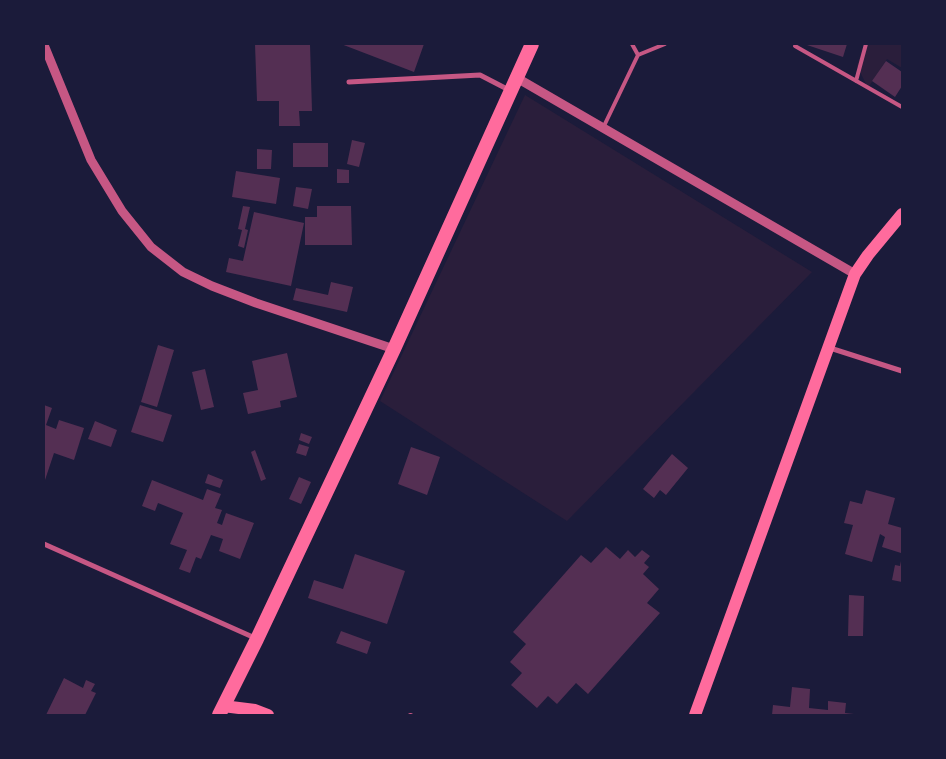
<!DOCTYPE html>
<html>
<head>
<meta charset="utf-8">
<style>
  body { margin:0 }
  #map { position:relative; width:946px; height:759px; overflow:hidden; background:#1b1b3a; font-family:"PT Sans Narrow",sans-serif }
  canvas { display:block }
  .frame { position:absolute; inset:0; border:45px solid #1b1b3a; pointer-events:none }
</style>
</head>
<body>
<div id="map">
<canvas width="946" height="759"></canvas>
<div class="frame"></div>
</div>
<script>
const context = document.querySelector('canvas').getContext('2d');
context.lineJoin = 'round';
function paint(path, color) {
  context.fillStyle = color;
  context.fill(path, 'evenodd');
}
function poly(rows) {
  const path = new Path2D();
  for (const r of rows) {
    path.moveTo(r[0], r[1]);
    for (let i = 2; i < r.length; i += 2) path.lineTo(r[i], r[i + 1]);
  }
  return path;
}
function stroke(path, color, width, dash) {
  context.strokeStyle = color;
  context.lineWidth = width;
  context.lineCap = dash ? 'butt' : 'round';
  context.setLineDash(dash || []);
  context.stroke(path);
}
paint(poly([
  [864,44,902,44,902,68,887,59,868,88,857,66],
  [525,95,812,272,567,521,380,401]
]), '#2a1e3b');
paint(poly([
  [255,44,310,44,312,111,299,111,300,126,279,126,279,101,257,101],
  [341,44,424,44,414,72],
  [804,44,847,44,843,57],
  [886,61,902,72,902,86,895,97,872,81],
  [352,140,365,143,359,167,347,164],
  [293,143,328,143,328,167,293,167],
  [257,149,272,150,271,169,257,169],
  [337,169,349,170,349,183,337,183],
  [236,171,280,178,276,204,232,197],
  [296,187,312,189,308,209,293,206],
  [243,206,250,207,245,229,248,230,244,248,238,246,242,230,238,229],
  [317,206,351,206,352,245,305,245,305,217,317,217],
  [254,212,304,223,291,286,226,272,229,258,243,261],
  [331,282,353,287,347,312,293,300,296,288,328,295],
  [158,345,174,350,157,407,141,402],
  [287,353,297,397,280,401,281,407,248,414,243,393,258,390,252,361],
  [205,369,214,407,201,410,192,372],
  [44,405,52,408,46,425,56,429,59,420,84,428,74,460,54,453,44,483],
  [140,405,172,415,163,442,131,432],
  [95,421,117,430,111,447,88,439],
  [301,433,312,437,309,444,299,440],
  [299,444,309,447,306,456,296,453],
  [411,447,440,457,427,495,398,484],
  [255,450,266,479,261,481,251,452],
  [672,454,688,468,666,495,660,490,654,498,643,489],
  [208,474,223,480,220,488,205,483],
  [299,477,311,482,301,504,289,499],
  [152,480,203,500,207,489,221,494,215,508,222,510,217,523,222,525,226,513,254,523,240,559,219,551,223,539,211,535,201,559,196,557,190,573,179,569,187,550,170,544,183,513,158,503,155,511,142,506],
  [866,490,895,498,888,524,902,528,901,553,882,547,885,537,880,534,872,562,845,554,853,525,844,523,850,501,862,504],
  [606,547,620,559,628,550,635,557,642,550,650,556,644,563,649,567,643,574,659,589,647,603,660,613,588,694,576,683,557,704,548,696,537,708,511,685,522,673,510,662,526,644,513,632,581,555,591,563],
  [355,554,405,571,387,624,308,598,314,580,343,589],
  [901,561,902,582,892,580,895,565,900,566],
  [849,595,864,596,863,636,848,636],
  [341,631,371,642,367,654,336,643],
  [64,678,83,688,86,680,95,684,91,691,96,693,85,715,46,715],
  [792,687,810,689,809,708,828,710,828,701,846,703,845,713,854,714,854,715,772,715,773,705,790,707]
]), '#542f53');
stroke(poly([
  [795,46,902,107],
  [638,55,665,44],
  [856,81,866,44],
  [603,128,638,55,632,44],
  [410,715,411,715]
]), '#c65784', 4);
stroke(poly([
  [349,82,480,75,509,90],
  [830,348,902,371],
  [44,544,255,638]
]), '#c65784', 5);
stroke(poly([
  [44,45,91,160,122,211,151,247,183,272,212,286,256,303,394,349],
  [517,78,855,274]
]), '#c65784', 9);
stroke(poly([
  [223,706,255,710,268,715],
  [695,715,855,274,868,255,902,214]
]), '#ff6b9d', 12);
stroke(poly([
  [219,715,257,639,394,349,532,44]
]), '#ff6b9d', 14);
</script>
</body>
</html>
